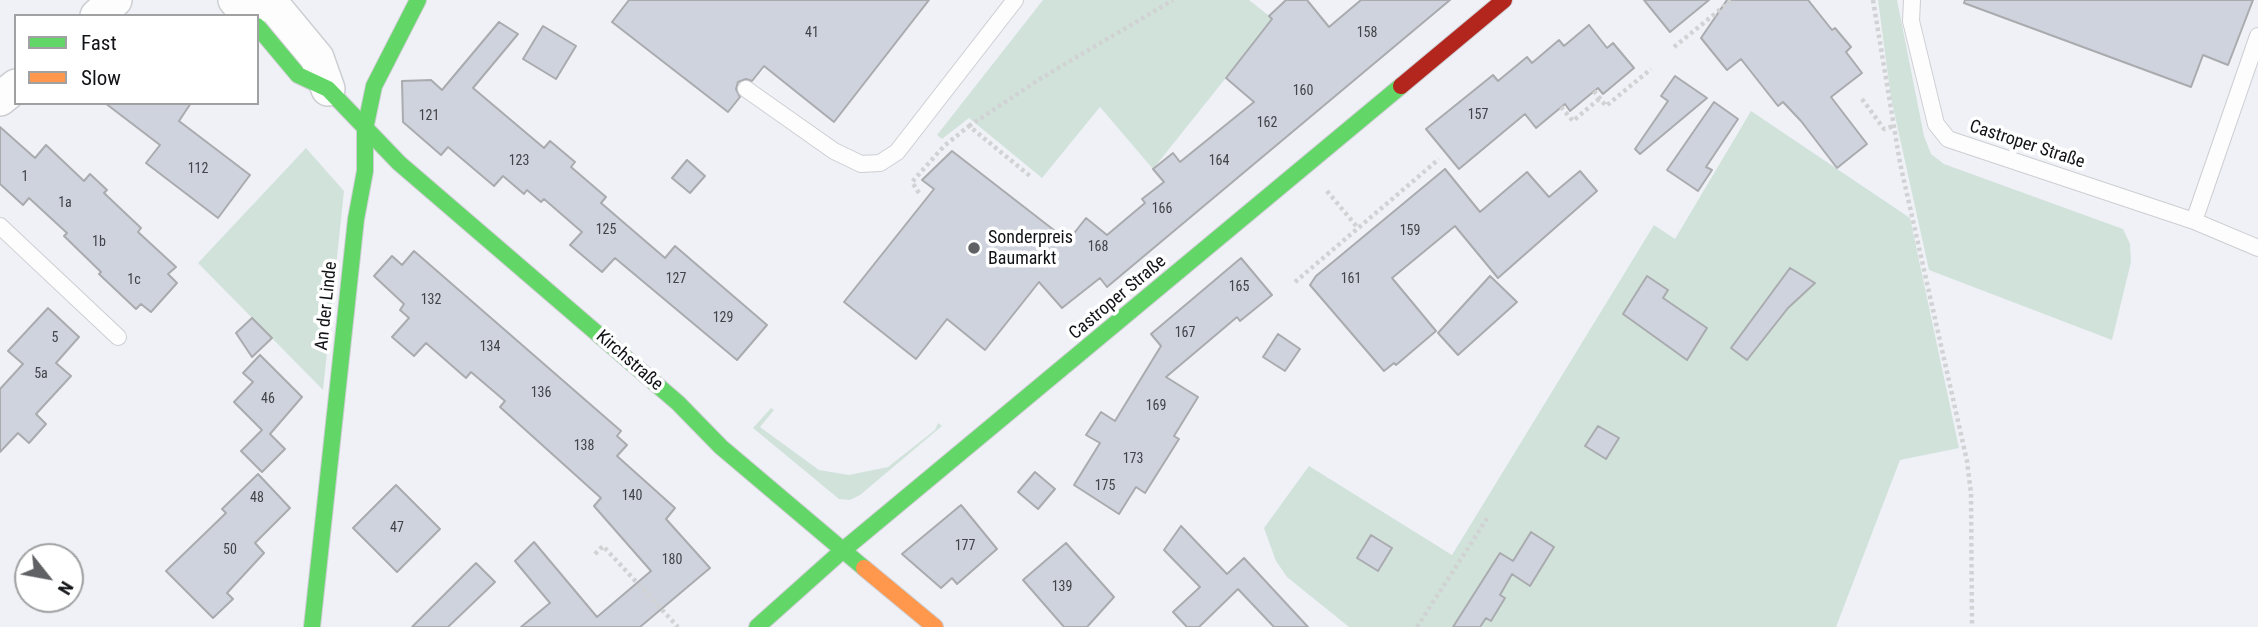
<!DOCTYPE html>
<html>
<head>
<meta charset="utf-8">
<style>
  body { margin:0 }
  #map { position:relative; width:2258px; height:627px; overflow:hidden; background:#eff1f6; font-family:"Roboto Condensed",sans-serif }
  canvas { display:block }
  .legend { position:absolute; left:14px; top:14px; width:245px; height:91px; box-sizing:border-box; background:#fff; border:2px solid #a0a1a2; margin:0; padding:9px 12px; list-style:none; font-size:21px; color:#121316 }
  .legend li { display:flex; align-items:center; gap:14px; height:35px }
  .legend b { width:35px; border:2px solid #a0a1a2 }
  .north { position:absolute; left:14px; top:543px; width:70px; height:70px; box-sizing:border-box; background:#fff; border:2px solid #a0a1a2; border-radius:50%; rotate:121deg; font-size:19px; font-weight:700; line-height:28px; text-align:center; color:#121316 }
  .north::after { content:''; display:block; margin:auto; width:24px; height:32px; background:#5f6164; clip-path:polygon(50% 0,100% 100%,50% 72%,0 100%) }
</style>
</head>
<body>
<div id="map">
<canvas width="2258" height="627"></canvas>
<ul class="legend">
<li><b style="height:9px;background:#63d668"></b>Fast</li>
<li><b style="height:9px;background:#ff974d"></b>Slow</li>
</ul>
<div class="north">N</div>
</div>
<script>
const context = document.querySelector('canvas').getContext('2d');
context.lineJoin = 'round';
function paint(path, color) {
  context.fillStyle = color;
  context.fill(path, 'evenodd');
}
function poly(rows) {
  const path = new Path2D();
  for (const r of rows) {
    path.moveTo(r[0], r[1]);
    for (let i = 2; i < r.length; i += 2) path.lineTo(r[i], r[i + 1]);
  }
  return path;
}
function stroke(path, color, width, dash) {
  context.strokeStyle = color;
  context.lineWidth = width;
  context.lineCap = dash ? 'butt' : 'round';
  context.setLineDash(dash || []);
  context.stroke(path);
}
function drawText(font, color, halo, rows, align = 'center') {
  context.font = font + ' "Roboto Condensed",sans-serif';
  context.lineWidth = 7;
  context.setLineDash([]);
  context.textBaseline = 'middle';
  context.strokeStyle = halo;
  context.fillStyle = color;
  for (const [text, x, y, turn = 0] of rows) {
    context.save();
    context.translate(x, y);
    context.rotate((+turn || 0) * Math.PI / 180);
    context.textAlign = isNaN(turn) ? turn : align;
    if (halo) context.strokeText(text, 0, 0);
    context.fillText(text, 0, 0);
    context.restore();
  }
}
paint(poly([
  [1043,0,1249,0,1273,19,1153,169,1100,107,1042,178,969,118,942,139,937,135],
  [1878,0,1897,0,1924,136,1931,154,1944,164,2123,229,2130,244,2131,262,2112,340,1929,270,1891,98],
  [1751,111,1910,218,1959,448,1900,460,1836,627,1349,627,1287,577,1276,561,1264,528,1309,466,1452,555,1654,225,1675,239],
  [306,148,344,191,323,390,198,263],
  [771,408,774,410,760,427,819,470,849,475,888,467,935,430,938,423,942,426,860,495,850,500,839,499,753,428]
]), '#d1e2db');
const building = poly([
  [629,0,929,0,834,122,764,66,752,81,746,79,738,82,736,89,740,97,728,112,612,22,629,0],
  [1286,0,1307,0,1329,27,1361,0,1450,0,1107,287,1100,278,1062,308,1039,282,985,350,947,319,916,359,844,302,934,189,922,180,952,151,1068,241,1086,218,1107,235,1145,203,1142,199,1164,182,1153,169,1173,153,1180,162,1254,102,1226,78,1272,19,1269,16,1286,0],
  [1644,0,1709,0,1670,32,1644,0],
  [1727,0,1808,0,1832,30,1835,28,1851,47,1846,52,1862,73,1831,97,1867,144,1837,168,1801,121,1783,102,1778,106,1741,59,1727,70,1701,38,1727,0],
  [1965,0,2253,0,2228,65,2203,55,2191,87,1964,3,1965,0],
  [499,22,518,34,473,88,544,148,550,141,575,162,571,167,606,197,601,203,665,258,675,246,767,325,737,360,615,258,602,272,570,245,582,232,544,199,541,202,527,190,524,194,503,176,494,186,448,147,441,155,403,122,402,81,431,80,442,90,499,22],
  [1589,25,1607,48,1613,43,1634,68,1603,94,1598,88,1570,111,1565,104,1536,128,1525,114,1459,169,1426,129,1493,75,1498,81,1527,57,1532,63,1559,40,1564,46,1589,25],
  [543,26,576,46,556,79,523,59,543,26],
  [1675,76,1707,98,1640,154,1635,149,1668,101,1661,96,1675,76],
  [1714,102,1738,119,1706,167,1712,170,1698,191,1667,170,1714,102],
  [105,103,191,103,179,121,250,175,218,218,146,163,160,145,105,103],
  [0,127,35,158,46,145,84,181,90,174,107,190,104,193,141,228,138,232,176,267,168,274,177,283,151,312,141,304,136,309,99,274,101,272,64,236,67,233,29,198,23,205,0,184,0,127],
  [687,160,705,176,690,193,672,178,687,160],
  [1445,169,1480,212,1527,172,1549,197,1580,171,1597,191,1498,278,1455,226,1392,278,1436,331,1396,365,1394,363,1384,371,1310,285,1316,276,1445,169],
  [414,251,621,431,617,436,627,445,617,456,675,508,666,519,710,568,640,627,521,627,550,603,515,561,534,542,597,617,651,571,594,506,601,498,500,407,505,401,471,372,466,378,426,343,414,356,392,337,409,318,400,310,404,304,374,276,392,256,402,265,414,251],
  [1241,258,1272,295,1240,321,1237,317,1166,377,1198,397,1174,436,1179,439,1145,493,1136,487,1119,514,1074,485,1100,443,1086,435,1101,412,1115,421,1161,346,1151,334,1241,258],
  [1790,268,1815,283,1788,308,1747,360,1731,348,1790,268],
  [1490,276,1517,302,1458,355,1438,333,1490,276],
  [1647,276,1668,290,1663,298,1707,328,1687,360,1623,314,1647,276],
  [48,308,79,337,56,363,71,376,36,414,46,424,29,443,18,433,0,452,0,389,23,364,8,351,48,308],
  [252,318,272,338,252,357,236,333,252,318],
  [1278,334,1300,349,1285,371,1263,357,1278,334],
  [260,355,302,397,270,434,285,449,262,472,241,451,262,430,234,402,253,382,243,373,260,355],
  [1598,426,1619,438,1606,459,1585,446,1598,426],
  [1035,472,1055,489,1038,509,1018,492,1035,472],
  [258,474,290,508,255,543,264,553,227,593,233,599,213,618,166,571,226,513,222,509,258,474],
  [396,485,440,529,397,572,353,528,396,485],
  [961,505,997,549,957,584,952,578,941,588,902,554,961,505],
  [1181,526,1227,574,1244,558,1308,627,1274,627,1238,589,1199,627,1187,627,1173,612,1200,587,1164,550,1181,526],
  [1531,532,1554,547,1530,586,1512,574,1500,595,1505,598,1491,621,1486,618,1480,627,1453,627,1500,553,1513,561,1531,532],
  [1371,535,1392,548,1378,571,1357,558,1371,535],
  [1066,543,1114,597,1087,627,1064,627,1023,580,1066,543],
  [476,563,495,582,448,627,412,627,476,563]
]);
paint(building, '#cfd3dd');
stroke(building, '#a9abae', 2);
const lane = poly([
  [1912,0,1911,21,1936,124,1948,139,2194,221,2258,248],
  [746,89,834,151,861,164,880,163,897,152,1015,0],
  [2194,221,2258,36],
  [0,226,118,337]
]);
const street = poly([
  [235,0,249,16],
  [269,0,317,58,328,89],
  [97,16,115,0],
  [0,99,16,86]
]);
const fast = poly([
  [257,26,298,75,328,89,399,163,678,403,721,447,864,568],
  [312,627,356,219,365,171,365,129,374,86,418,0],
  [757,627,842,551,1401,86]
]);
const slow = poly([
  [864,568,935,627]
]);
const jam = poly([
  [1401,86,1504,0]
]);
stroke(lane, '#cdced2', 18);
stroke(street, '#cdced2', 36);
stroke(fast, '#cdced2', 18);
stroke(slow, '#cdced2', 18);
stroke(jam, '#cdced2', 18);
stroke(poly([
  [1873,0,1900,163,1967,461,1971,493,1972,627],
  [1674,47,1732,0],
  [1594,91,1606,106,1651,69],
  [1862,99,1884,129,1894,126],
  [1561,107,1573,121,1600,98],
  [969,126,1043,77,1173,0],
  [1327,191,1358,228],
  [919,193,912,182,944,146,969,126,1030,176],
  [1295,282,1439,159],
  [595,554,603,546,678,627],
  [1417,627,1488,517]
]), '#d1d2d4', 4.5, [3.5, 3.5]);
stroke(lane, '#fdfdfe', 16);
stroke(street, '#fdfdfe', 33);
stroke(fast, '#63d668', 16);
stroke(slow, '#ff974d', 16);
stroke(jam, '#b3261e', 16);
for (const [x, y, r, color] of [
  [974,248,7,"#5f6164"]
]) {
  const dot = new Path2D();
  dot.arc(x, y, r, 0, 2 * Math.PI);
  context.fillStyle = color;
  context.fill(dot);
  stroke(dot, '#fff', 2.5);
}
drawText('14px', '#414348', null, [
  ["41",812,33],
  ["158",1367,33],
  ["160",1303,91],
  ["157",1478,115],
  ["121",429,116],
  ["162",1267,123],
  ["123",519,161],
  ["164",1219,161],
  ["112",198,169],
  ["1",25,177],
  ["1a",65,203],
  ["166",1162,209],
  ["125",606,230],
  ["159",1410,231],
  ["1b",99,242],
  ["168",1098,247],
  ["127",676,279],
  ["161",1351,279],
  ["1c",134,280],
  ["165",1239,287],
  ["132",431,300],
  ["129",723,318],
  ["167",1185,333],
  ["5",55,338],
  ["134",490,347],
  ["5a",41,374],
  ["136",541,393],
  ["46",268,399],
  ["169",1156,406],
  ["138",584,446],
  ["173",1133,459],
  ["175",1105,486],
  ["140",632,496],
  ["48",257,498],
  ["47",397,528],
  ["177",965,546],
  ["50",230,550],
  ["180",672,560],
  ["139",1062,587]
]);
drawText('18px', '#121316', '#fff', [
  ["Castroper Straße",2027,145,18],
  ["Castroper Straße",1118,298,-40],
  ["An der Linde",327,306,-84],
  ["Kirchstraße",629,361,41]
]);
drawText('18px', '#121316', '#fff', [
  ["Sonderpreis",988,238],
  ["Baumarkt",988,259]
], 'left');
</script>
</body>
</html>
